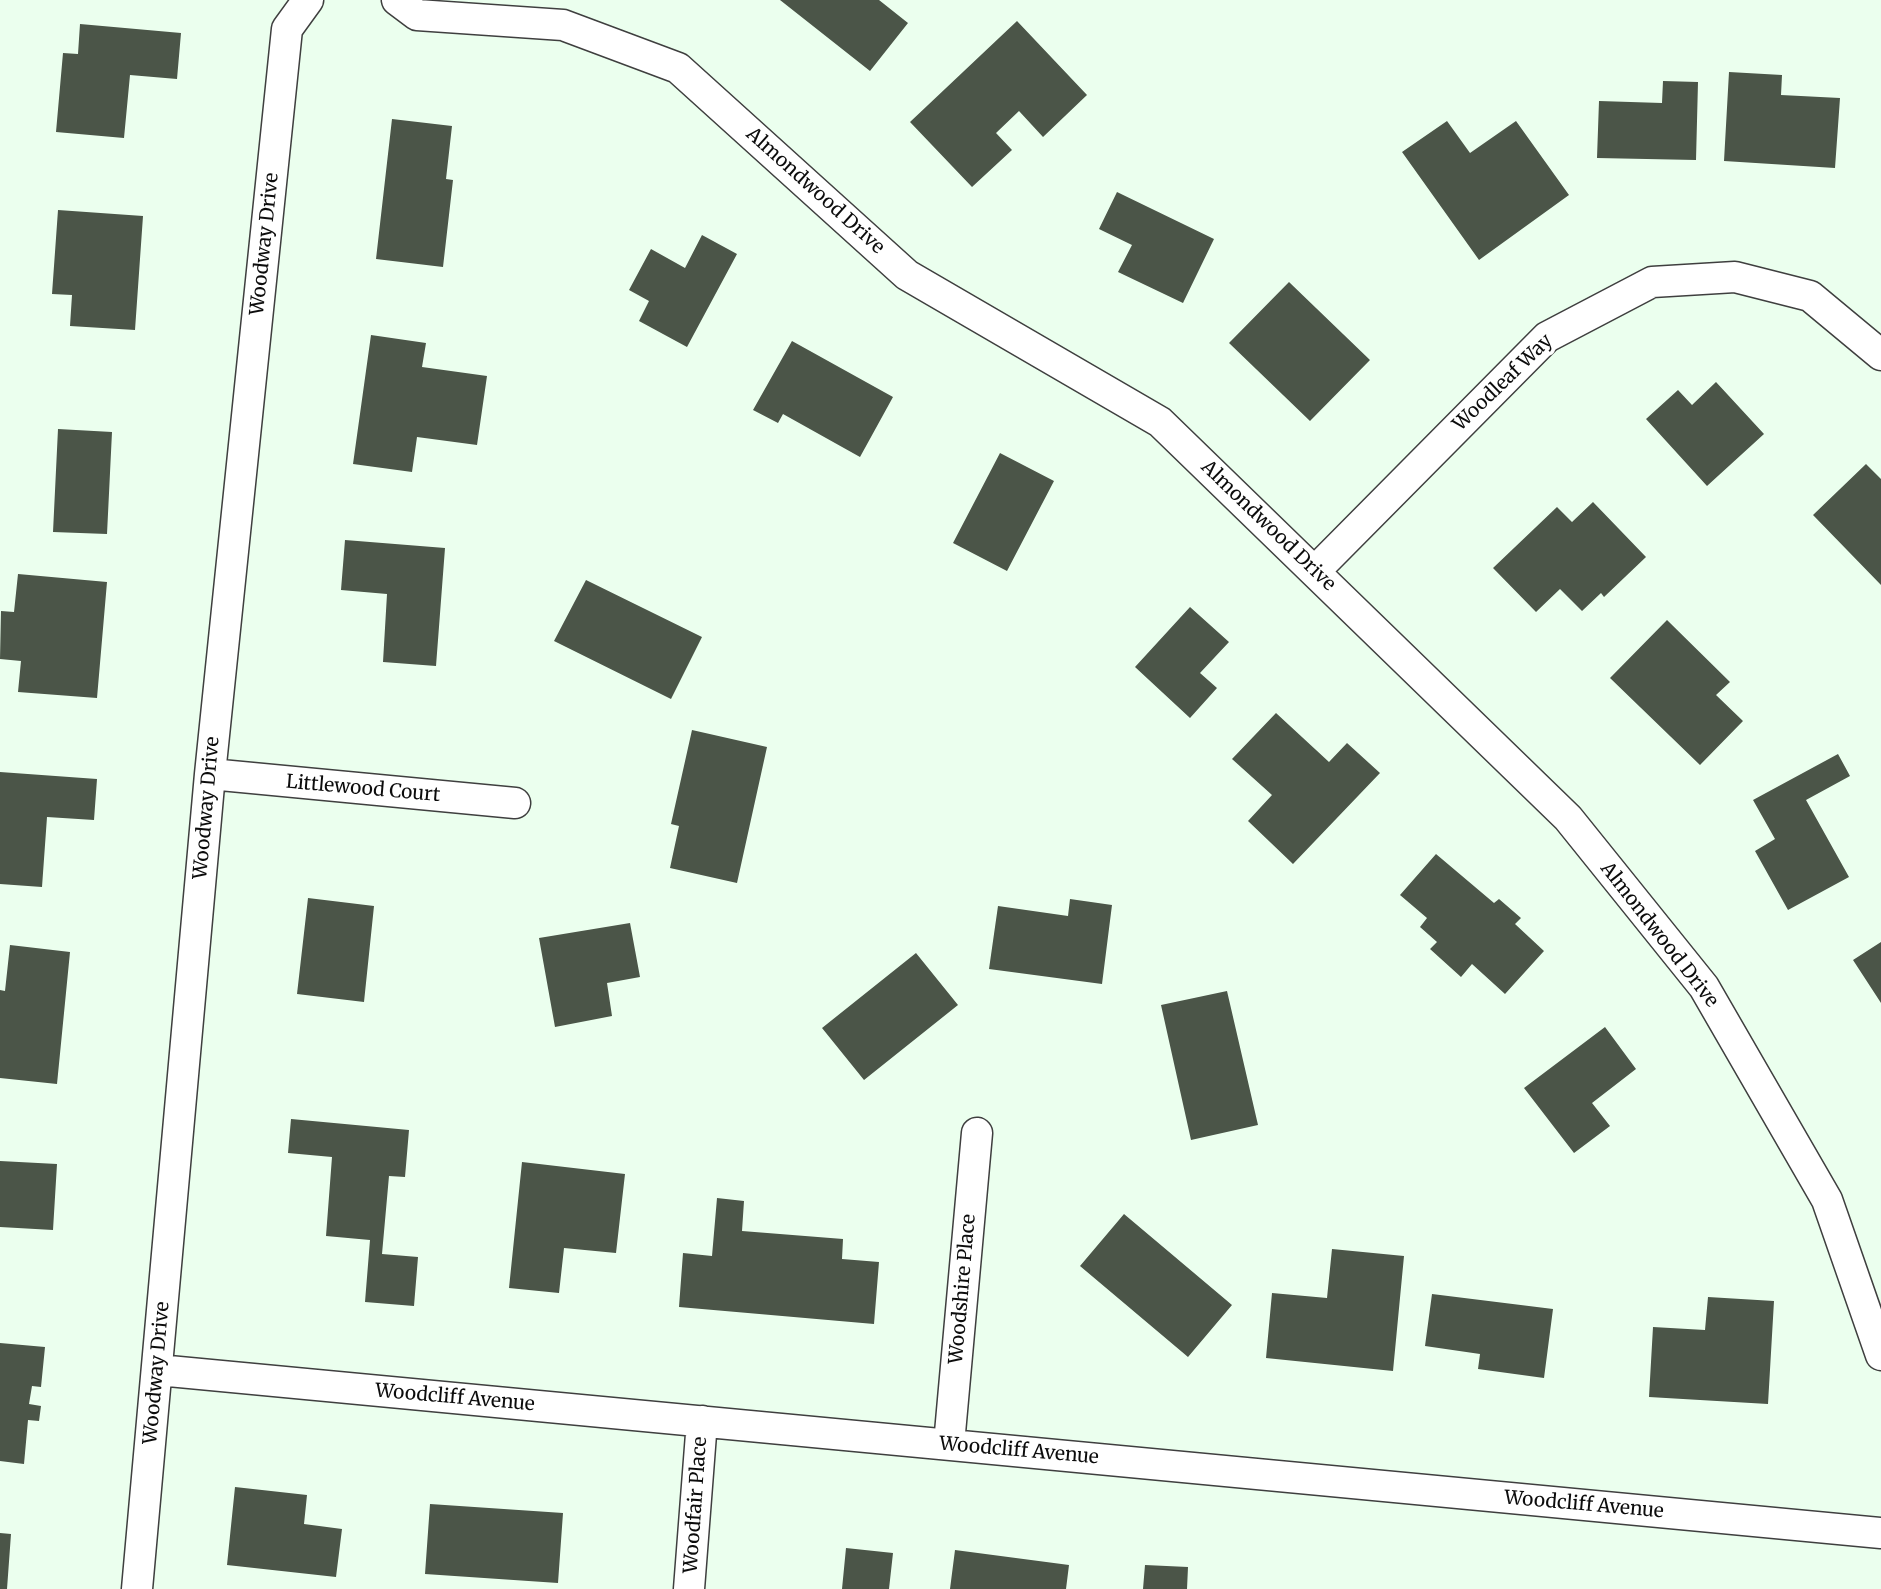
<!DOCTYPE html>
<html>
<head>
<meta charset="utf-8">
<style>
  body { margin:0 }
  canvas { display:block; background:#ebffee }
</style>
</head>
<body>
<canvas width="1881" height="1589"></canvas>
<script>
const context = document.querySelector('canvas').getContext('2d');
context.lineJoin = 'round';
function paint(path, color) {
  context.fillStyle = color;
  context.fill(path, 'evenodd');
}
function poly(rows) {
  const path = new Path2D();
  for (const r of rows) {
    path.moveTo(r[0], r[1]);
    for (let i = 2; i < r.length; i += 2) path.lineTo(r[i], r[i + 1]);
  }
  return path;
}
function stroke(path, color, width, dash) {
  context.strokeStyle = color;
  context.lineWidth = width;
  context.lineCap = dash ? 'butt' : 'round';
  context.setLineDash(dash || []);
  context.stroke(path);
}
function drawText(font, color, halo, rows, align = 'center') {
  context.font = font + ' Merriweather,serif';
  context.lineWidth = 7;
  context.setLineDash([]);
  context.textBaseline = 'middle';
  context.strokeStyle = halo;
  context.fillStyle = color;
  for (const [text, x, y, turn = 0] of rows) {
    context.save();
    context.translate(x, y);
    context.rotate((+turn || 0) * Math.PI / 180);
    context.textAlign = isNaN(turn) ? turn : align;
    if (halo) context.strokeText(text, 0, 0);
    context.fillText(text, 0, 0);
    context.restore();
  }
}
paint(poly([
  [780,0,879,0,908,23,870,71],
  [1017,21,1087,95,1043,137,1019,111,996,133,1012,150,972,187,910,122],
  [80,24,181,33,177,79,130,75,124,138,56,132,63,53,78,54],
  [1729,72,1782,75,1781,95,1840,98,1835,168,1724,161],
  [1663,81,1698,82,1696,160,1597,158,1599,101,1662,103],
  [392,119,452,126,446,179,453,180,443,267,376,259],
  [1447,121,1470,153,1516,121,1569,195,1479,260,1402,152],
  [1117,192,1214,239,1183,303,1118,272,1132,245,1099,229],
  [58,210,143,216,135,330,70,326,72,295,52,294],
  [702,235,737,254,687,347,639,321,649,301,629,290,651,249,685,268],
  [1289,282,1370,360,1310,421,1229,343],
  [371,335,426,343,422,367,487,376,477,445,417,437,412,472,353,464],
  [792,341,893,397,860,457,783,414,778,423,753,410],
  [1716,382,1764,434,1707,486,1646,419,1678,390,1692,405],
  [58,429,112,432,107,534,53,532],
  [1000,453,1054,481,1007,571,953,543],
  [1866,464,1881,479,1881,585,1813,515],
  [1593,502,1646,557,1604,597,1601,593,1582,611,1560,589,1536,612,1493,568,1557,507,1572,522],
  [345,540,445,548,436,666,383,662,387,594,341,590],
  [18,574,107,582,97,698,18,692,21,661,0,659,1,611,14,612],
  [586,580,702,637,671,699,554,641],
  [1190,607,1229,642,1200,673,1217,688,1190,718,1135,667],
  [1667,620,1730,682,1716,695,1743,721,1700,765,1610,678],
  [1276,713,1329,762,1347,743,1380,773,1293,864,1248,821,1272,795,1232,759],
  [692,730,767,747,737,883,670,868,679,826,671,824],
  [1838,754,1850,776,1806,800,1849,877,1788,910,1755,851,1775,839,1753,800],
  [0,772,97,779,94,820,47,817,42,887,0,884],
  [1436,854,1494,903,1499,899,1521,918,1515,924,1544,951,1505,994,1472,964,1461,977,1430,949,1437,942,1420,927,1427,918,1400,895],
  [308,898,374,906,364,1002,297,994],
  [1070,899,1112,905,1102,984,989,969,998,906,1068,916],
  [630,923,640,977,607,983,612,1016,555,1027,539,938],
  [1881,942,1881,1003,1853,960],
  [10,945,70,952,57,1084,0,1078,0,990,5,991],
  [916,953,958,1005,864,1080,822,1028],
  [1227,991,1258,1125,1191,1140,1161,1005],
  [1605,1027,1636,1069,1592,1103,1610,1126,1574,1153,1524,1088],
  [291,1119,409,1130,405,1177,389,1176,382,1254,418,1257,414,1306,365,1302,370,1240,326,1236,332,1157,288,1153],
  [0,1161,57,1164,53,1230,0,1227],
  [522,1162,625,1174,616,1253,564,1248,559,1293,509,1288],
  [717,1198,744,1201,742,1231,843,1239,842,1259,879,1262,874,1324,679,1307,683,1253,712,1256],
  [1124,1214,1232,1305,1188,1357,1080,1266],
  [1332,1249,1404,1256,1393,1371,1266,1358,1272,1293,1327,1298],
  [1432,1294,1553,1309,1544,1378,1478,1369,1480,1354,1425,1346],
  [1708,1297,1774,1301,1768,1404,1649,1397,1653,1327,1705,1330],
  [0,1343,45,1347,41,1387,32,1386,29,1404,41,1406,39,1421,28,1420,24,1464,0,1461],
  [235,1487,307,1495,304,1524,342,1529,336,1577,227,1565],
  [430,1504,563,1513,558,1583,425,1574],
  [0,1533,11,1534,7,1589,0,1589],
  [846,1548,893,1553,889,1589,842,1589],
  [955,1550,1069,1565,1066,1589,950,1589],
  [1145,1565,1188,1567,1187,1589,1143,1589]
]), '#4b5548');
const street = poly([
  [397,0,417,15,563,25,678,68,907,275,1160,422,1568,818,1704,987,1827,1200,1881,1355],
  [1315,571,1547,337,1652,282,1735,277,1810,296,1881,355],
  [210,774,515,803],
  [158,1370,1881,1533],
  [949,1444,977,1133],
  [137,1589,210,774,287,29,308,0],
  [689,1589,702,1421]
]);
stroke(street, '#3f3f3f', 33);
stroke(street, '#fff', 30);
drawText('19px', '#0c0c0c', '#fff', [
  ["Almondwood Drive",815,191,42],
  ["Woodway Drive",265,244,-84],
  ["Woodleaf Way",1503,383,-44],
  ["Almondwood Drive",1268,526,44],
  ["Littlewood Court",363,789,5],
  ["Woodway Drive",207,808,-85],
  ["Almondwood Drive",1659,935,52],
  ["Woodshire Place",963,1289,-85],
  ["Woodway Drive",157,1373,-85],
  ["Woodcliff Avenue",455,1398,5],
  ["Woodcliff Avenue",1019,1451,5],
  ["Woodfair Place",696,1505,-86],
  ["Woodcliff Avenue",1584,1505,5]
]);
</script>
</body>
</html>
